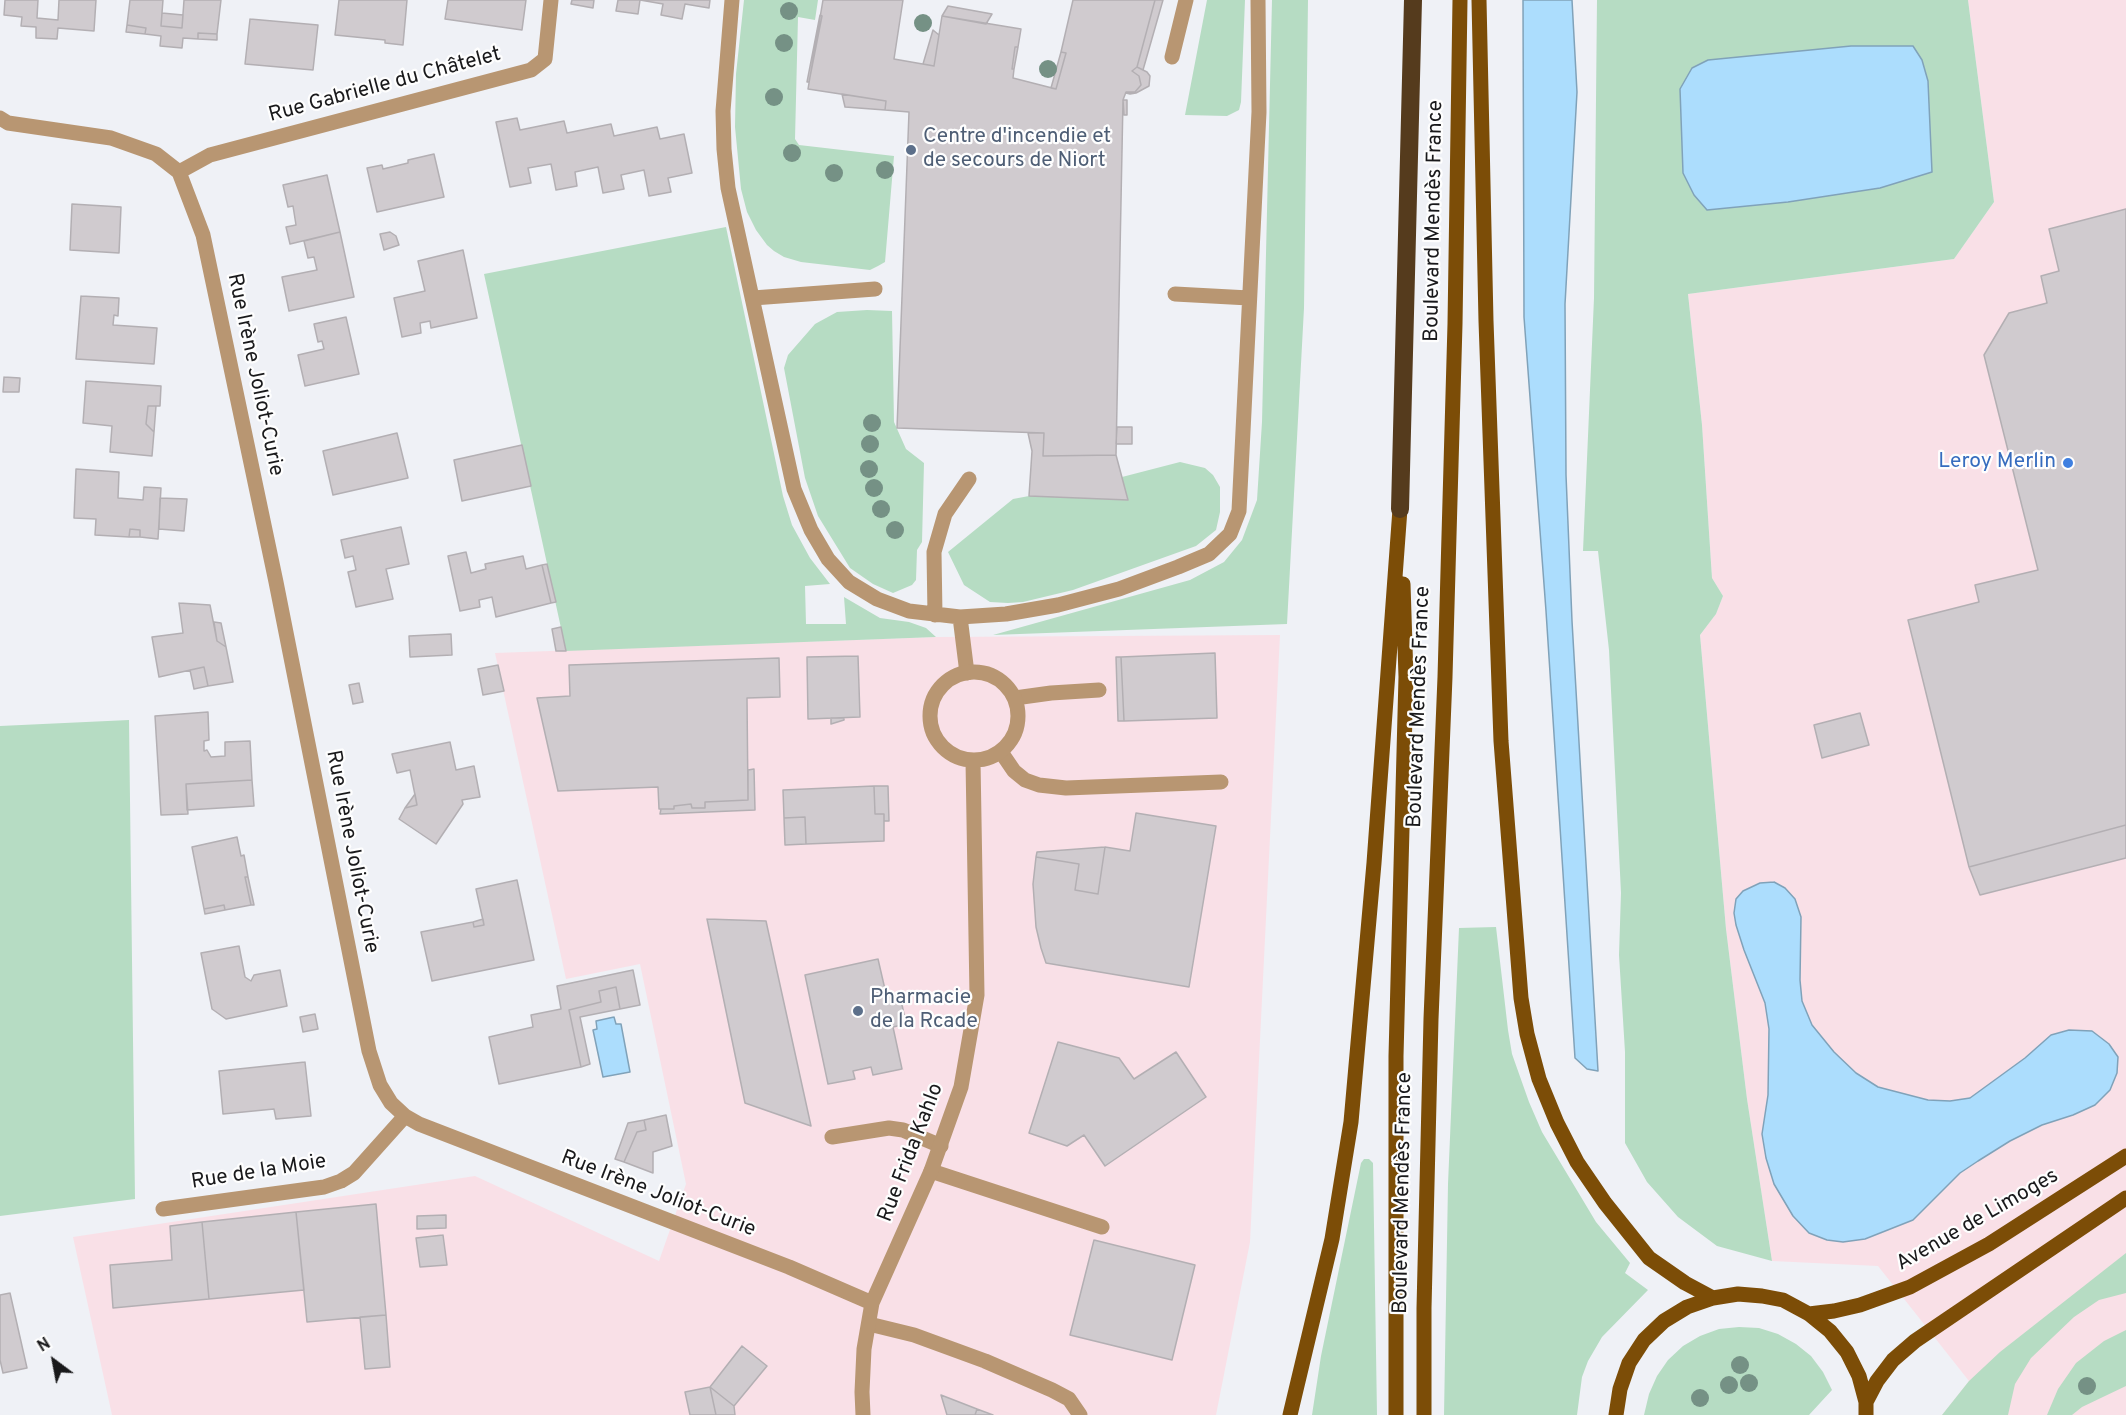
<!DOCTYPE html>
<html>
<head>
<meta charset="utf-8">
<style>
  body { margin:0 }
  #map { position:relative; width:2126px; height:1415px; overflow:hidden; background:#eff1f6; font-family:Overpass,sans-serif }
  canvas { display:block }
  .north { position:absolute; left:24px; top:1331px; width:60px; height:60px; -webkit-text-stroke:4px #fefefe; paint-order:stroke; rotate:328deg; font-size:16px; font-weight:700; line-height:24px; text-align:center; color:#19191b }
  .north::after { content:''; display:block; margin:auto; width:21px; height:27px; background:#19191b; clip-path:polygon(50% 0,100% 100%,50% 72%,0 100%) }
</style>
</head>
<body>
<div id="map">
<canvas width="2126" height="1415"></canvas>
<div class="north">N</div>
</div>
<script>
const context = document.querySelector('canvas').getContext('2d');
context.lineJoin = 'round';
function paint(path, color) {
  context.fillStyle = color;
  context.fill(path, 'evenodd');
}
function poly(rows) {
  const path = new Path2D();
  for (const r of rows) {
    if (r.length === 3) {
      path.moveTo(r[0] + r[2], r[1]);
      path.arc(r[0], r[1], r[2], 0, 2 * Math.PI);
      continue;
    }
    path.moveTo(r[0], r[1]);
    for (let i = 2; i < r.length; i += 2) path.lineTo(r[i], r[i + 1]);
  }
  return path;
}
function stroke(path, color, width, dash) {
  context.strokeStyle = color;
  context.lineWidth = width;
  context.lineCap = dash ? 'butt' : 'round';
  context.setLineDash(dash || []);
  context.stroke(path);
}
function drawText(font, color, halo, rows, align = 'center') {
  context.font = font + ' Overpass,sans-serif';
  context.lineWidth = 4.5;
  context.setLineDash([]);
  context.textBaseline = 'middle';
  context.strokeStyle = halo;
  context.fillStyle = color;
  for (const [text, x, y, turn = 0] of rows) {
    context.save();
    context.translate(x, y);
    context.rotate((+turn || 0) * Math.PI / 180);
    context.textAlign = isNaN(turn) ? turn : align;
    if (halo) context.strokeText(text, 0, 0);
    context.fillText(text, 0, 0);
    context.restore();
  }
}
paint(poly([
  [1968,0,2126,0,2126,1415,1942,1415,1969,1381,1878,1266,1772,1261,1747,1099,1726,929,1700,635,1716,614,1723,596,1712,578,1702,425,1688,294,1954,259,1994,202],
  [1280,635,1250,1242,1216,1415,112,1415,73,1237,475,1176,659,1261,686,1184,640,964,566,979,495,653,936,637]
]), '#f9e0e7');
paint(poly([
  [744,0,818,0,815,20,798,17,795,139,799,145,894,156,885,262,878,266,870,270,801,262,784,257,774,251,767,245,756,230,747,212,741,189,735,127,736,74],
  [1207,0,1245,0,1241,102,1239,110,1227,116,1185,115],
  [1272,0,1308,0,1304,308,1287,624,993,635,1190,580,1224,562,1242,540,1257,500,1262,422],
  [1597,0,1968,0,1994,202,1954,259,1688,294,1702,425,1712,578,1723,596,1716,614,1700,635,1726,929,1747,1099,1772,1261,1717,1246,1678,1217,1647,1182,1625,1143,1625,1052,1619,955,1621,893,1609,650,1598,551,1583,551,1594,298],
  [1931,172,1880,188,1788,202,1708,210],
  [726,227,783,496,792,525,810,558,830,584,805,586,806,624,846,624,844,597,880,618,909,622,926,628,936,637,566,651,484,274],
  [867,310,892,311,894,422,906,449,924,463,922,542,917,550,916,580,912,585,893,593,873,584,850,568,818,516,805,478,784,368,788,355,815,324,837,312],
  [1180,462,1205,468,1213,475,1220,487,1220,512,1216,530,1196,546,1073,590,1023,602,1008,603,990,602,964,585,948,552,1013,499,1029,496,1127,500,1122,477],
  [129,720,135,1199,0,1216,0,726],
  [1496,927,1508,1030,1512,1054,1529,1102,1542,1132,1596,1222,1630,1263,1625,1273,1648,1290,1602,1337,1588,1361,1582,1377,1577,1415,1444,1415,1448,1184,1459,928],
  [1364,1159,1369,1159,1373,1163,1377,1415,1312,1415,1321,1356,1361,1163],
  [2126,1253,2126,1293,2099,1300,2074,1317,2031,1358,2015,1384,2008,1415,1942,1415,1969,1381,2000,1352],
  [1739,1327,1759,1328,1778,1334,1796,1344,1811,1356,1823,1372,1832,1390,1809,1415,1644,1415,1649,1394,1657,1376,1668,1360,1683,1346,1700,1336,1719,1329],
  [2126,1330,2126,1386,2082,1407,2072,1415,2047,1415,2058,1389,2076,1363,2104,1341]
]), '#b6dcc3');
const water = poly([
  [1523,0,1572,0,1577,92,1565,304,1566,475,1572,621,1598,1071,1587,1069,1575,1058,1546,611,1524,317,1523,0],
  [1851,46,1913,46,1922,60,1928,81,1932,172,1880,188,1788,202,1707,210,1694,195,1683,173,1680,89,1692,68,1708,60,1851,46],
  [1774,882,1785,888,1795,899,1801,917,1800,980,1802,1001,1812,1025,1834,1052,1856,1073,1878,1087,1928,1100,1950,1101,1970,1098,2025,1058,2051,1035,2069,1030,2092,1031,2109,1044,2118,1057,2117,1073,2110,1090,2095,1105,2073,1115,2042,1125,2010,1141,1978,1161,1960,1173,1913,1220,1865,1239,1843,1242,1827,1240,1809,1233,1793,1216,1774,1184,1766,1158,1762,1134,1768,1095,1769,1029,1765,1003,1744,950,1736,925,1734,913,1736,899,1743,891,1760,883,1774,882],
  [614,1017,616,1024,621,1024,630,1072,603,1077,593,1030,597,1029,596,1021,614,1017]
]);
paint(water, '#acddfd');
stroke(water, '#80a2b9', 1.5);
const building = poly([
  [5,0,38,0,37,18,58,20,59,0,96,0,94,31,58,28,57,39,36,38,36,27,21,26,22,17,4,15,5,0],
  [130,0,163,0,161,26,182,28,184,0,221,0,217,34,198,33,198,39,183,38,182,48,160,46,161,36,145,34,146,28,127,25,130,0],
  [339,0,407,0,403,45,385,43,385,40,335,35,339,0],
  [448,0,526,0,522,30,445,19,448,0],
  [572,0,594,0,593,8,571,4,572,0],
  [618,0,640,0,638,14,616,11,618,0],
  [640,0,710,0,709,8,685,4,682,19,661,15,663,4,640,0],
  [823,0,903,0,894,59,934,66,942,16,1021,29,1018,47,1015,47,1012,69,1014,69,1013,78,1056,89,1066,53,1061,52,1073,0,1155,0,1137,67,1132,71,1139,76,1141,85,1135,92,1126,92,1123,100,1116,455,1043,456,1044,433,897,428,909,112,885,110,886,101,808,89,823,0],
  [1155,0,1163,0,1143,70,1137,67,1155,0],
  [948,6,992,14,986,24,942,16,948,6],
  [162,13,183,15,182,28,161,26,162,13],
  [820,15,822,16,809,82,807,82,820,15],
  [250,19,318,25,313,70,245,64,250,19],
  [127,25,146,28,145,34,126,32,127,25],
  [933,30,939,35,934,66,923,64,933,30],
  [198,33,217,34,217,40,198,39,198,33],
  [1015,47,1018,47,1014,69,1012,69,1015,47],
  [1061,52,1066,53,1056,89,1051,88,1061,52],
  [1137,67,1147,72,1150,76,1149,86,1136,93,1130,94,1126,93,1135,92,1141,85,1139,76,1132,71,1137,67],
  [842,94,886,101,885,110,845,107,842,94],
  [1123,100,1127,100,1127,115,1124,115,1123,100],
  [517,118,520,130,564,121,567,133,611,124,614,136,657,127,660,139,684,134,692,173,668,178,671,192,649,196,644,170,621,175,624,189,603,193,598,167,575,172,577,186,556,190,551,164,528,168,531,183,510,187,496,122,517,118],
  [434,154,444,197,377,212,367,168,382,165,383,169,408,163,408,160,434,154],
  [327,175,340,232,290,244,286,227,296,225,293,206,288,207,283,185,327,175],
  [72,204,121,207,119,253,70,250,72,204],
  [2126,209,2126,825,1969,867,1908,620,1979,602,1975,585,2038,570,1984,355,2009,313,2047,303,2041,276,2059,271,2049,229,2126,209],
  [340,232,354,297,289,311,282,277,317,270,314,257,308,258,304,241,340,232],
  [390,232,396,236,399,245,384,250,380,234,390,232],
  [463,250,477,318,431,328,430,321,420,323,421,333,402,337,394,298,425,291,418,261,463,250],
  [81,296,119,298,118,316,114,315,113,325,157,328,154,364,76,359,81,296],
  [346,317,359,374,305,386,298,355,324,349,322,341,318,342,314,324,346,317],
  [4,377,20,378,19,392,3,392,4,377],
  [86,381,161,386,160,406,148,406,146,424,154,432,152,456,110,452,112,426,83,423,86,381],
  [148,406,156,406,154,432,146,424,148,406],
  [1117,427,1132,427,1132,444,1116,444,1117,427],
  [397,433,408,478,333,495,323,451,397,433],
  [1028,433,1044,433,1043,456,1116,455,1128,500,1029,496,1032,451,1028,433],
  [522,445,531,486,462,501,454,460,522,445],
  [76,469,119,472,118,498,143,500,144,487,161,488,158,539,140,537,140,530,130,529,129,537,95,535,96,519,74,518,76,469],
  [160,498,187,499,184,531,159,529,160,498],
  [401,527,409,564,386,569,393,599,356,607,348,572,356,570,353,556,345,558,341,540,401,527],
  [130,529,140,530,140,537,129,537,130,529],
  [466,552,471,573,486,569,485,564,523,556,526,569,542,565,551,603,496,617,492,597,479,600,480,607,460,611,448,556,466,552],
  [547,564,556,602,551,603,542,565,547,564],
  [179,603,210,605,217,641,226,647,233,682,208,686,204,667,159,677,152,637,183,633,179,603],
  [214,622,221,623,226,647,217,641,214,622],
  [561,627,566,651,556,651,552,629,561,627],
  [451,634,452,655,410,657,409,636,451,634],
  [1215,653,1217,718,1124,721,1121,657,1215,653],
  [858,656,860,717,808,719,807,657,858,656],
  [1116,657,1121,657,1124,721,1118,721,1116,657],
  [779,658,780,697,747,698,748,800,705,802,705,808,692,808,691,804,674,806,674,809,659,809,658,787,558,791,537,698,570,696,569,665,779,658],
  [498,665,504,691,483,695,478,669,498,665],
  [204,667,208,686,194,689,190,670,204,667],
  [359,683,363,702,353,704,349,685,359,683],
  [208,712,209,740,204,741,204,751,207,750,211,757,225,756,225,742,250,741,252,780,186,784,188,814,161,815,155,716,208,712],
  [1860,713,1869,745,1822,758,1814,725,1860,713],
  [831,718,844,718,844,720,831,724,831,718],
  [450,742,456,770,474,766,480,797,462,800,463,804,436,844,399,819,405,808,417,805,410,770,397,773,392,754,450,742],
  [754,769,755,810,660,814,661,809,674,809,674,806,691,804,692,808,705,808,705,802,748,800,748,770,754,769],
  [252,780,254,806,187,810,186,784,252,780],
  [874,786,888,786,889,821,884,821,884,814,875,814,874,786],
  [874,786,875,814,884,814,884,841,806,844,805,817,784,818,783,790,874,786],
  [415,794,417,805,405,808,415,794],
  [1136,813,1216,826,1189,987,1046,963,1041,948,1036,927,1033,884,1036,857,1079,864,1075,890,1098,894,1105,847,1130,851,1136,813],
  [805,817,806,844,785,845,784,818,805,817],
  [2126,825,2126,858,1980,895,1969,867,2126,825],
  [237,837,241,856,244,855,248,877,245,877,251,905,225,910,224,905,204,909,192,847,237,837],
  [1105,847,1098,894,1075,890,1079,864,1036,857,1037,852,1105,847],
  [245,877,248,877,254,905,251,905,245,877],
  [517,880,534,960,432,981,421,932,473,922,474,927,484,925,476,889,517,880],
  [224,905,225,910,205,914,204,909,224,905],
  [483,919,484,925,474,927,473,922,483,919],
  [707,919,766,921,811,1126,745,1103,707,919],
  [239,946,245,977,251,981,254,975,280,970,287,1006,226,1019,212,1009,201,953,239,946],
  [878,959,887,998,900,995,906,1024,893,1027,902,1069,873,1075,871,1067,853,1071,855,1079,828,1084,805,975,878,959],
  [633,970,640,1005,620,1009,616,987,599,991,601,1002,569,1010,581,1067,499,1084,489,1037,533,1027,531,1015,561,1009,557,986,633,970],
  [616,987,620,1009,580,1017,590,1064,581,1067,569,1010,601,1002,599,991,616,987],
  [315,1014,318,1029,303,1032,300,1017,315,1014],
  [1058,1042,1119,1058,1134,1079,1176,1052,1206,1097,1105,1166,1084,1135,1067,1146,1029,1133,1058,1042],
  [305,1062,311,1116,276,1119,274,1109,223,1114,219,1071,305,1062],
  [666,1115,672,1146,653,1152,653,1173,624,1162,637,1132,646,1130,644,1120,666,1115],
  [644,1120,646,1130,637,1132,624,1162,615,1159,628,1123,644,1120],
  [376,1204,386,1315,307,1322,296,1212,376,1204],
  [296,1212,304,1290,209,1299,202,1222,296,1212],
  [446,1215,446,1228,417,1229,417,1216,446,1215],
  [202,1222,209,1299,113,1308,110,1265,172,1260,170,1226,202,1222],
  [443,1235,447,1265,420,1267,416,1238,443,1235],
  [1094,1240,1195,1265,1172,1360,1070,1335,1094,1240],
  [10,1293,27,1368,3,1373,0,1360,0,1295,10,1293],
  [386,1315,390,1367,365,1369,360,1317,386,1315],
  [742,1346,767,1366,734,1406,710,1387,742,1346],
  [710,1387,734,1406,735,1415,716,1415,710,1387],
  [710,1387,716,1415,690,1415,685,1392,710,1387],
  [941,1395,977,1409,975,1415,947,1415,941,1395],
  [977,1409,993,1415,975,1415,977,1409]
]);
paint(building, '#d0cbcf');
stroke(building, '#b3afb3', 1.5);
stroke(poly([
  [732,0,723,111,724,149,728,188,794,489,811,530,828,559,849,582,877,599,909,611,960,617,1006,614,1058,605,1119,589,1178,567,1209,554,1230,534,1239,511,1259,112,1258,0],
  [1172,57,1186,0],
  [1175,294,1249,298],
  [753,298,875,289],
  [935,615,934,552,945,514,969,479],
  [960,617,967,673],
  [1015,698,1051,693,1099,690],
  [1001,752,1014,771,1025,780,1039,785,1066,788,1221,782],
  [832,1137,889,1128,903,1130,941,1146],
  [931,1171,1102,1227],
  [869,1324,914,1335,985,1361,1052,1390,1069,1399,1080,1415]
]), '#b89672', 15);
stroke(poly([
  [0,118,8,123,111,138,156,154,179,172,203,235,276,582,369,1051,380,1085,391,1103,405,1116,419,1124,789,1267,872,1303,864,1349,862,1392,863,1415],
  [179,172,210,155,531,70,545,59,551,0],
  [974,716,44],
  [163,1209,324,1187,341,1181,354,1173,405,1116],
  [872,1303,931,1171,961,1087,977,995,973,761]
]), '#b89672', 15);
stroke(poly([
  [1479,0,1486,321,1501,741,1521,998,1527,1034,1539,1079,1557,1123,1577,1162,1605,1203,1649,1258,1685,1283,1713,1298],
  [1809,1314,1834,1311,1860,1305,1910,1287,1989,1244,2126,1156],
  [1866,1402,1877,1381,1893,1360,1915,1341,2126,1198],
  [1290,1415,1332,1239,1351,1122,1374,863,1400,509],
  [1396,1415,1396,1056,1406,677,1403,584],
  [1424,1415,1424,1308,1431,1019,1445,677,1455,324,1460,0],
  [1616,1415,1620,1389,1629,1363,1644,1340,1664,1321,1687,1307,1713,1298,1738,1294,1762,1296,1783,1300,1809,1314,1830,1331,1847,1352,1859,1376,1866,1402,1866,1415]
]), '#7c4d07', 15);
stroke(poly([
  [1400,509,1413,0]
]), '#553b1d', 18);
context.fillStyle = '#759185';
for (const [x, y] of [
  [789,11],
  [923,23],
  [784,43],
  [1048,69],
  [774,97],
  [792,153],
  [885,170],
  [834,173],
  [872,423],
  [870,444],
  [869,469],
  [874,488],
  [881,509],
  [895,530],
  [1740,1365],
  [1749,1383],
  [1729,1385],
  [2087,1386],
  [1700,1398]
]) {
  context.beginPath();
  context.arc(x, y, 9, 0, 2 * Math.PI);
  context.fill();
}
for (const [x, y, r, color] of [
  [911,150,6,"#5c6f8a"],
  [2068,463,6,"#3f7fe0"],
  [858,1011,6,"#5c6f8a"]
]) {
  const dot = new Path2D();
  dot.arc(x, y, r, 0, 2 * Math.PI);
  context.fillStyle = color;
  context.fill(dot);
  stroke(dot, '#fefefe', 2);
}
drawText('21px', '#19191b', '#fefefe', [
  ["Rue Gabrielle du Châtelet",385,86,-15],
  ["Boulevard Mendès France",1435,221,-89],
  ["Rue Irène Joliot-Curie",254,375,78],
  ["Boulevard Mendès France",1420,707,-88],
  ["Rue Irène Joliot-Curie",351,852,79],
  ["Rue Frida Kahlo",912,1153,-69],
  ["Rue de la Moie",259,1173,-9],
  ["Boulevard Mendès France",1404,1193,-89],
  ["Rue Irène Joliot-Curie",658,1195,21],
  ["Avenue de Limoges",1978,1221,-30]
]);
drawText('21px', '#4e5e75', '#fefefe', [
  ["Centre d'incendie et",923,138],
  ["de secours de Niort",923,162],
  ["Pharmacie",870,999],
  ["de la Rcade",870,1023]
], 'left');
drawText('21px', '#366cbe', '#fefefe', [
  ["Leroy Merlin",2056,463]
], 'right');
</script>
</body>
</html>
